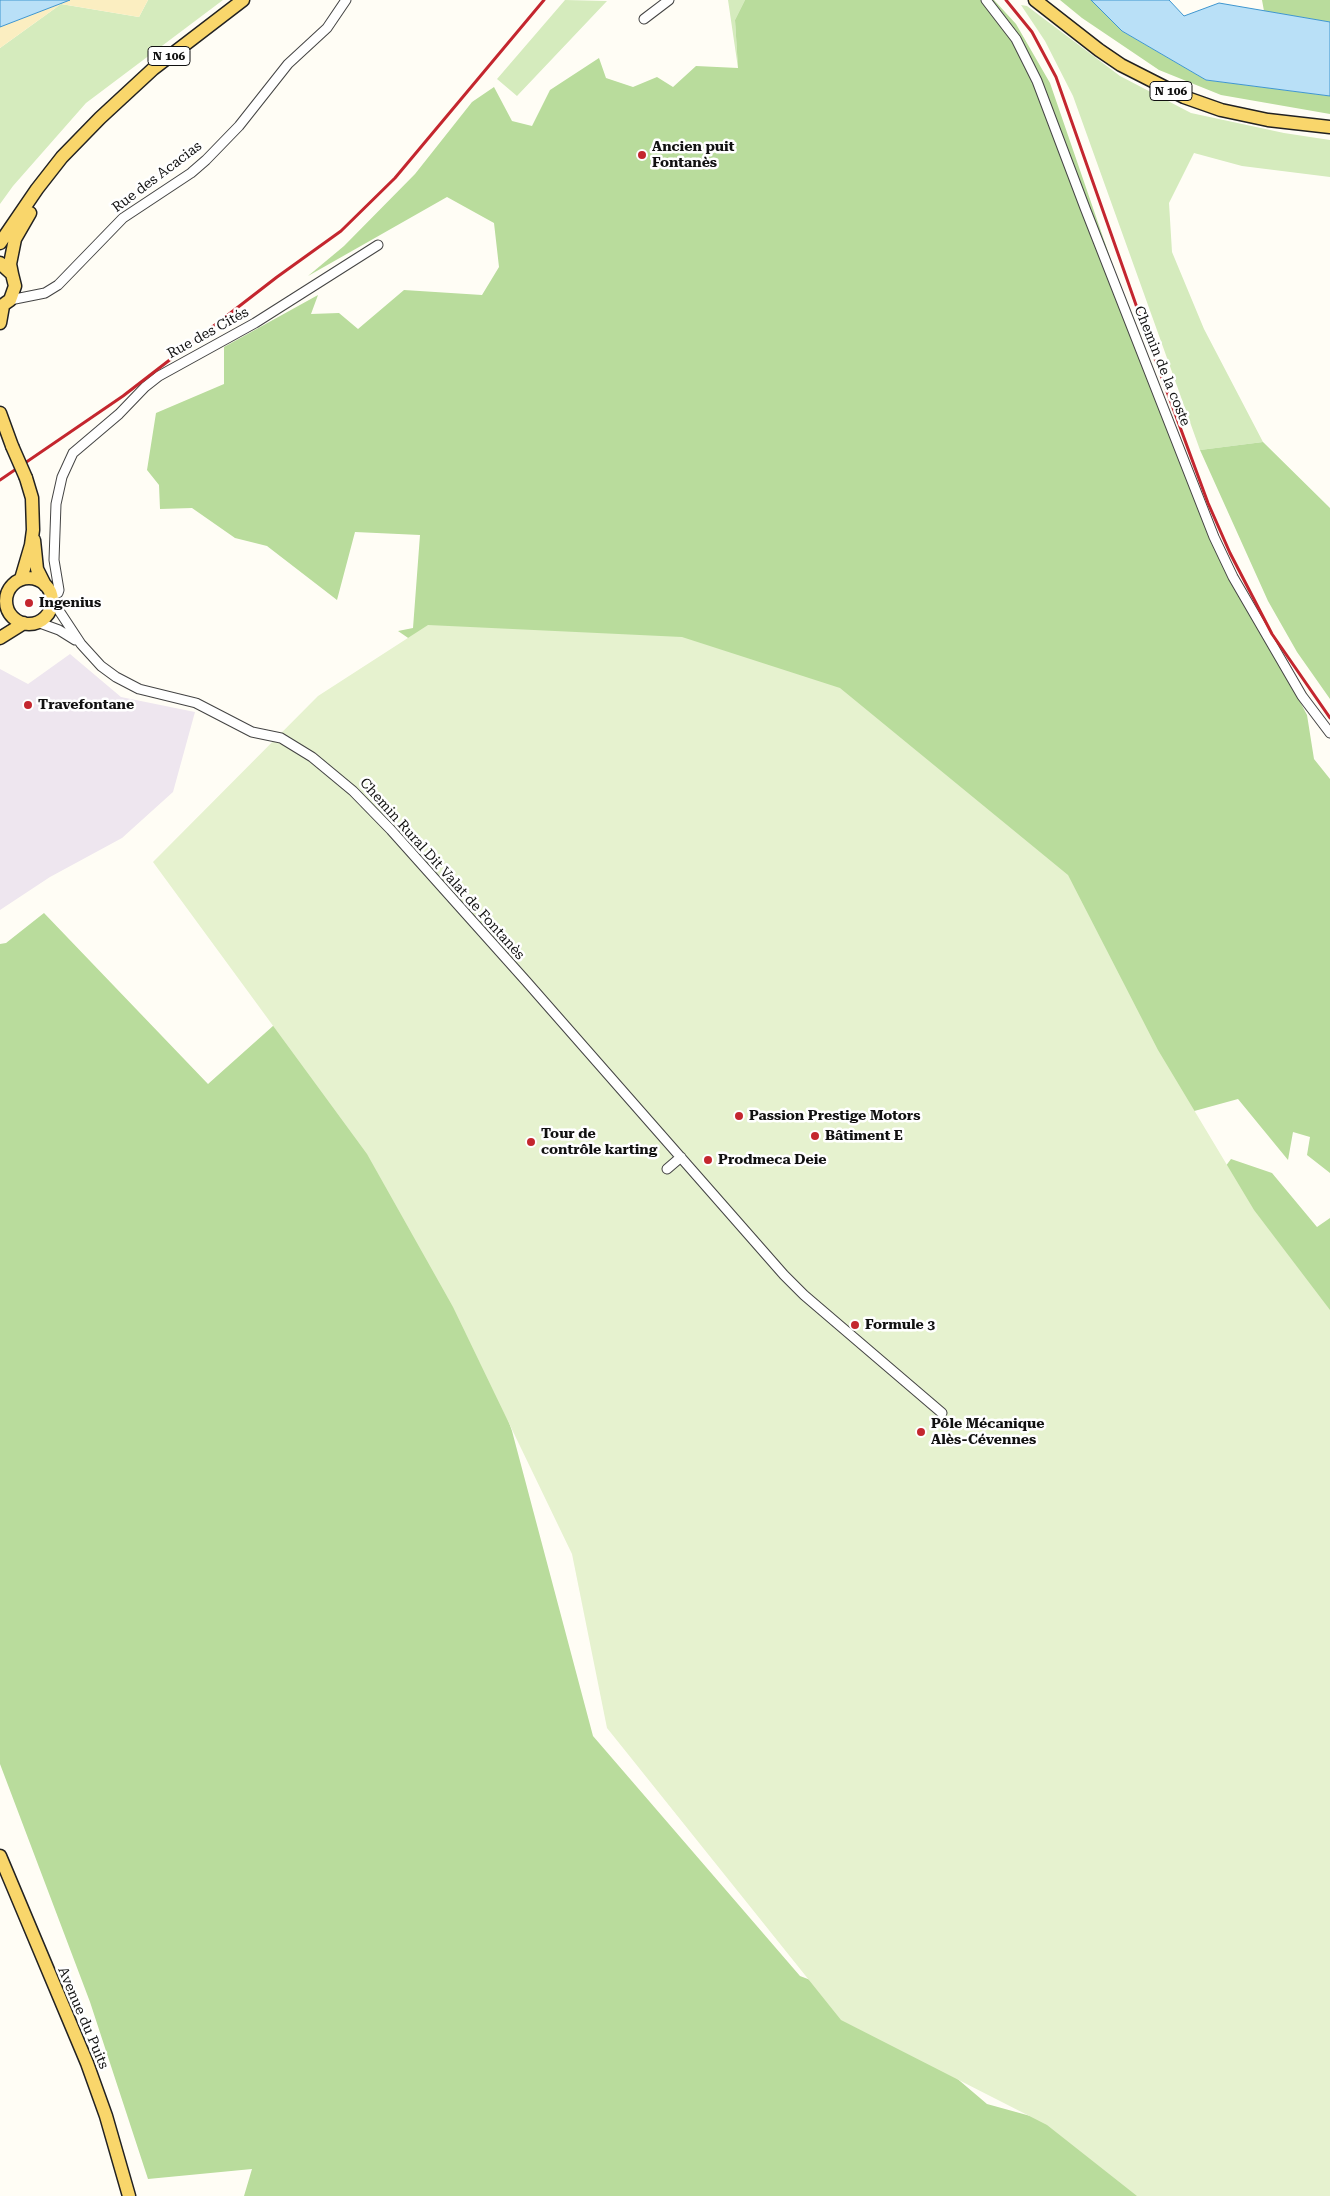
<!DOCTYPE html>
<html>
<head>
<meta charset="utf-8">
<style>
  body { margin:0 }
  canvas { display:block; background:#fffdf5 }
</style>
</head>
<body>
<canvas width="1330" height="2196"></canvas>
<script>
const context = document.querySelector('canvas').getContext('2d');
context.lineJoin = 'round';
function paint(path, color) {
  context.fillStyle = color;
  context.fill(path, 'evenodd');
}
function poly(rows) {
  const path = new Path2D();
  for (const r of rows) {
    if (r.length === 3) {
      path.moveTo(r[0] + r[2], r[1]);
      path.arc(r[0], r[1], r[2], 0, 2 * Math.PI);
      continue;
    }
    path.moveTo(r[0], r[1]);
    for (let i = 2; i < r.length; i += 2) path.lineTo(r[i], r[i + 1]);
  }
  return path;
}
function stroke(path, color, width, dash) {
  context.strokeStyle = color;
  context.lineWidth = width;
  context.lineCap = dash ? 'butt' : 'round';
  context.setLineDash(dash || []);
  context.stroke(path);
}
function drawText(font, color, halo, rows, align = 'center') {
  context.font = font + ' "Roboto Serif",serif';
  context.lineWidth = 5;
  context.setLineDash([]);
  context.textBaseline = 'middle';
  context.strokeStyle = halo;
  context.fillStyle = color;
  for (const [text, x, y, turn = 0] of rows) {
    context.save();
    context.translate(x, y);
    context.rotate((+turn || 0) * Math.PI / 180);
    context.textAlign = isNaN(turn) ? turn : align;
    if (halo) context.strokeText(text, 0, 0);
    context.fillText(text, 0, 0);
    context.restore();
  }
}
paint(poly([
  [70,654,121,697,195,712,173,792,122,838,50,877,0,910,0,669,28,684]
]), '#eee6ef');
paint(poly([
  [148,0,223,0,86,103,13,186,0,204,0,48,61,4,139,17],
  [565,0,607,1,517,96,497,79],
  [728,0,745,0,735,20,738,68],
  [1021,5,1027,6,1120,76,1191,113,1284,133,1330,140,1330,177,1242,166,1194,153,1169,203,1172,252,1204,329,1263,442,1200,450,1073,96,1045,41]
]), '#d5ebbd');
paint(poly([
  [745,0,994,0,1016,24,1050,83,1115,272,1214,537,1307,715,1314,759,1330,779,1330,1173,1307,1155,1310,1137,1293,1132,1288,1160,1238,1099,1187,1113,430,653,398,631,413,628,420,535,355,532,337,600,267,546,235,538,192,508,160,509,159,485,147,470,156,413,224,384,224,347,318,295,311,314,339,313,358,329,404,290,482,295,499,267,494,223,447,197,308,276,344,246,415,174,472,102,494,87,512,121,532,126,550,90,599,58,606,78,633,87,657,77,673,87,696,66,738,68,735,20],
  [1060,0,1091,0,1122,31,1206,80,1330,96,1330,114,1221,95,1159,70,1082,18],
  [1262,0,1330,0,1330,22,1264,11],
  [1263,442,1330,508,1330,699,1297,652,1268,601,1200,450],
  [44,913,208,1084,292,1009,439,1225,512,1431,593,1736,800,1976,867,2002,987,2104,1157,2151,1176,2196,244,2196,252,2169,148,2179,90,2002,0,1764,0,944,6,943],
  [1231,1159,1272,1173,1317,1227,1330,1218,1330,1415,1222,1171]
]), '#b9dc9c');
paint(poly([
  [70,0,148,0,139,17,61,4,0,48,0,27]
]), '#fbeec1');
paint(poly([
  [428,625,682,637,840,688,1068,875,1158,1050,1254,1210,1330,1310,1330,2196,1137,2196,1047,2125,841,2020,607,1728,572,1554,453,1307,367,1154,153,862,318,696]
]), '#e6f2cf');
const water = poly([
  [0,0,70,0,0,27,0,0],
  [1091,0,1169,0,1184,16,1219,3,1330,22,1330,96,1206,80,1122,31,1091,0]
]);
paint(water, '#b9e0f7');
stroke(water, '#3f96cf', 1);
const minor = poly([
  [986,0,1016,39,1037,81,1085,208,1214,537,1233,577,1302,696,1330,733],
  [644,19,669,0],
  [10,300,45,293,58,285,123,218,191,173,206,160,239,126,288,64,327,28,346,0],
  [51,595,58,593,59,590,54,560,56,504,62,477,73,453,119,414,145,387,159,376,255,323,378,245],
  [52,600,81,644,101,666,116,677,139,689,196,703,252,732,281,738,312,757,353,791,391,830,526,981,784,1275,804,1295,942,1413],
  [37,622,59,630,75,640],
  [667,1169,681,1157]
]);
const primary = poly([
  [1035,0,1099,50,1121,65,1184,97,1221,110,1268,120,1330,127],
  [0,243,37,189,62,157,100,118,153,69,243,0],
  [0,263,12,274,15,286,10,300,0,307],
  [12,274,10,264,15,239,30,213],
  [0,323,3,306],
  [0,413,12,446],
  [34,540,37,569,45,585],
  [29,601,23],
  [21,579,31,545,33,530,32,498,26,478],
  [0,638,24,623],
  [0,1856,87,2063,106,2116,129,2196]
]);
stroke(minor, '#444', 11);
stroke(primary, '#222', 15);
stroke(minor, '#fff', 9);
stroke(primary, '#f9d66b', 12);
stroke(poly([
  [1006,0,1032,32,1056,77,1155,359,1208,503,1230,553,1272,634,1330,718],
  [0,480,123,396,277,277,341,231,395,178,544,0]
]), '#c4262e', 3);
const primaryBridge = poly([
  [12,446,26,478]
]);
stroke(primaryBridge, '#222', 15, []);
stroke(primaryBridge, '#f9d66b', 12);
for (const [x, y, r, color] of [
  [642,155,5,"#c4262e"],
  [29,603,5,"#c4262e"],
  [28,705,5,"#c4262e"],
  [739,1116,5,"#c4262e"],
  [815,1136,5,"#c4262e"],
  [531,1142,5,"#c4262e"],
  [708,1160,5,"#c4262e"],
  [855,1325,5,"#c4262e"],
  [921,1432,5,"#c4262e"]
]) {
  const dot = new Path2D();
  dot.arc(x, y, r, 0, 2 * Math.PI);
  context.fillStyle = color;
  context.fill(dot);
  stroke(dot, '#fff', 2);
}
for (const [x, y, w] of [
  [169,56,42],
  [1171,91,42]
]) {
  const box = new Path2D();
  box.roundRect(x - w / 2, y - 9.5, w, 19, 4);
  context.fillStyle = '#fff';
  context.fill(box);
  stroke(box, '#111', 1);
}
drawText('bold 12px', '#111', null, [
  ["N 106",169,56],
  ["N 106",1171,91]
]);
drawText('bold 14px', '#111', '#fff', [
  ["Ancien puit",652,147],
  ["Fontanès",652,163],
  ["Ingenius",39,603],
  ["Travefontane",38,705],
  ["Passion Prestige Motors",749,1116],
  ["Tour de",541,1134],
  ["contrôle karting",541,1150],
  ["Bâtiment E",825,1136],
  ["Prodmeca Deie",718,1160],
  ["Formule 3",865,1325],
  ["Pôle Mécanique",931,1424],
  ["Alès-Cévennes",931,1440]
], 'left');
drawText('14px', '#111', '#fff', [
  ["Rue des Acacias",157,177,-37],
  ["Rue des Cités",208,333,-29],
  ["Chemin de la coste",1162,366,68],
  ["Chemin Rural Dit Valat de Fontanès",442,869,48],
  ["Avenue du Puits",83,2018,67]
]);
</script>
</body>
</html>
